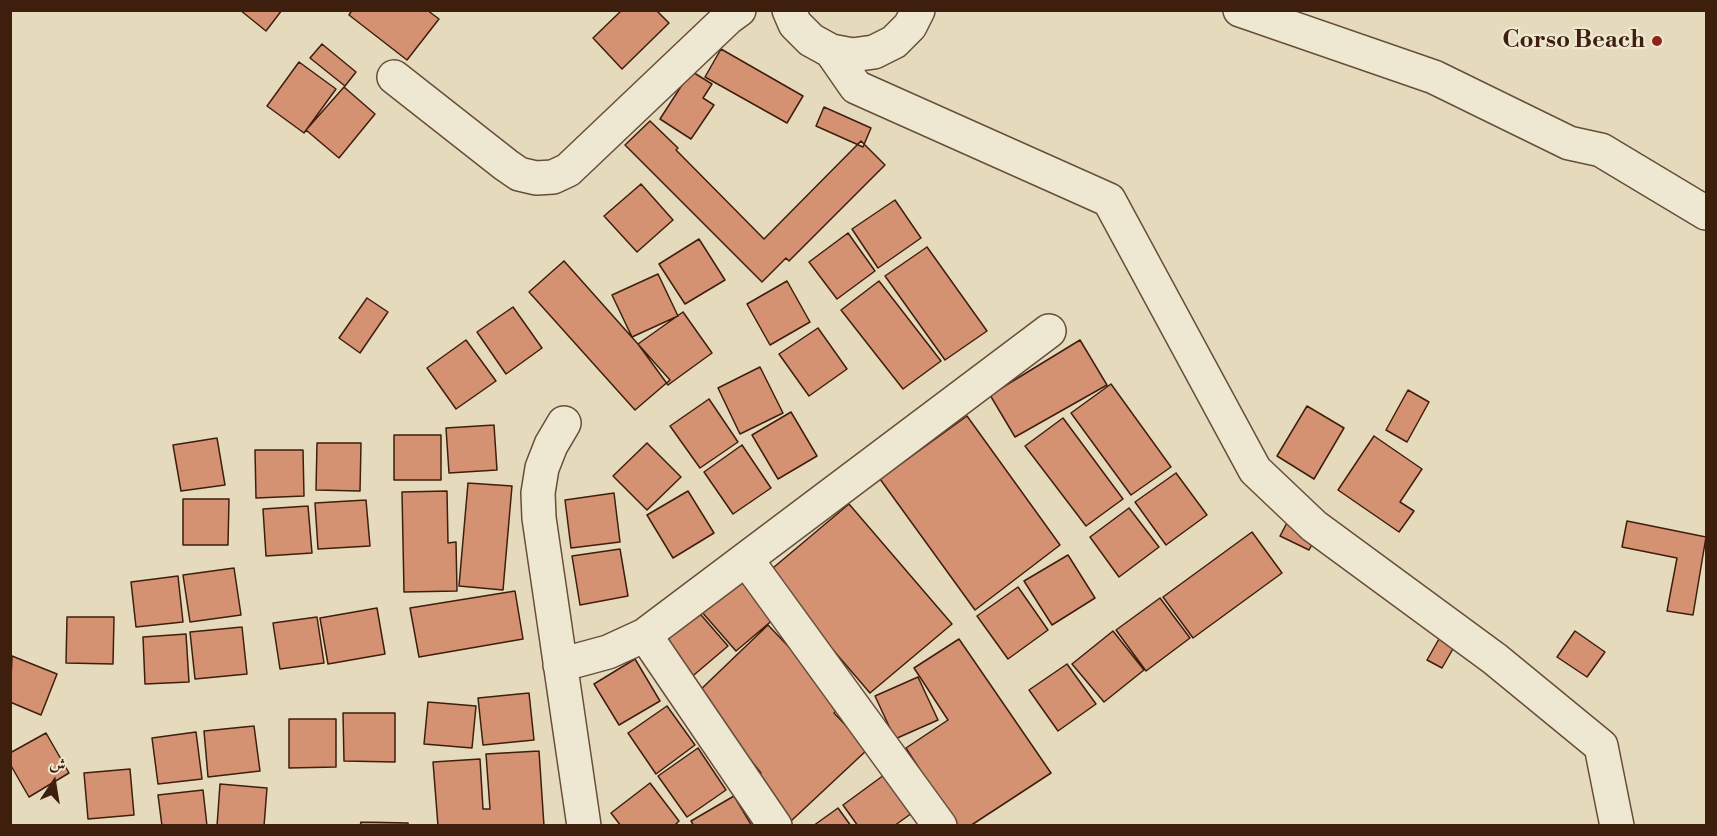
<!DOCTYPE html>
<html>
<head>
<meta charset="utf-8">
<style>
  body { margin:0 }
  #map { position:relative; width:1717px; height:836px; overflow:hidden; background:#e5dbbc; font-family:"Libre Bodoni",Amiri,serif }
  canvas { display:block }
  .frame { position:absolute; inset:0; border:12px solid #3e1e0d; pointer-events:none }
  .north { position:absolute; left:24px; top:752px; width:60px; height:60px; -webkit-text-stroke:4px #eee8d3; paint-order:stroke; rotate:12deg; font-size:16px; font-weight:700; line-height:24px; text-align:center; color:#3e1e0d }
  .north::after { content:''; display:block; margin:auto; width:21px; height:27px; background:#3e1e0d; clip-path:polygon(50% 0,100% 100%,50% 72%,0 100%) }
</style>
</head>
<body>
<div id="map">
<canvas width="1717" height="836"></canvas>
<div class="frame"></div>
<div class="north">ش</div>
</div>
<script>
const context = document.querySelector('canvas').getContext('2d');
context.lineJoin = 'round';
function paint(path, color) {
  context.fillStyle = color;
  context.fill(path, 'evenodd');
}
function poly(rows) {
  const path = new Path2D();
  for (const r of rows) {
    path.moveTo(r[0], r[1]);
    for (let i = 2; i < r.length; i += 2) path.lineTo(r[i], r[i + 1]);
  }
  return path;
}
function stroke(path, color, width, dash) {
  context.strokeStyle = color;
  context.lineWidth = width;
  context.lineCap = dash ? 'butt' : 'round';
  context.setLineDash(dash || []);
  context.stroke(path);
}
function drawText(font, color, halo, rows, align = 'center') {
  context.font = font + ' "Libre Bodoni",serif';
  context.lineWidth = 4.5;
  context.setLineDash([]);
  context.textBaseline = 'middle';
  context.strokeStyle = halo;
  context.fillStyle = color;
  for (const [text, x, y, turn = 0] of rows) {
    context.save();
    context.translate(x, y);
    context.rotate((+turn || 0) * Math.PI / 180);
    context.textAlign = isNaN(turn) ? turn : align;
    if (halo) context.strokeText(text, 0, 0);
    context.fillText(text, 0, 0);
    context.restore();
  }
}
const building = poly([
  [240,10,282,10,266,31,240,10],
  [352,10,427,10,439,19,407,60,349,15,352,10],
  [622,10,656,10,669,23,622,69,593,38,622,10],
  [322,44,356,72,345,86,310,58,322,44],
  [721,49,803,96,787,123,705,77,721,49],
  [299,62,336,89,304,133,267,106,299,62],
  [691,71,712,84,703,98,714,105,691,139,660,119,691,71],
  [344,87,375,114,339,158,306,130,344,87],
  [824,107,871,128,863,147,816,126,824,107],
  [650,121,678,148,676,150,764,239,861,141,885,165,789,261,786,258,762,282,625,145,650,121],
  [641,184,673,220,637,252,604,216,641,184],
  [895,200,921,238,878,268,852,229,895,200],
  [848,233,875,271,837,299,809,262,848,233],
  [699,239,725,280,685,304,659,264,699,239],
  [927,247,987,331,945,360,885,276,927,247],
  [564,261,670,380,635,410,529,292,564,261],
  [658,274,678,316,632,337,612,295,658,274],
  [787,281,810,322,770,345,747,304,787,281],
  [879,281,941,361,903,389,841,310,879,281],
  [367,298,388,312,360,353,339,338,367,298],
  [513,307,542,348,506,374,477,332,513,307],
  [683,312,712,353,668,385,638,344,683,312],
  [818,328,847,369,809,396,779,354,818,328],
  [466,340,496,381,456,409,427,368,466,340],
  [1080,340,1107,385,1015,437,990,395,1080,340],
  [760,367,783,413,740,434,718,388,760,367],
  [1111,384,1171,467,1131,495,1071,413,1111,384],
  [1408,390,1429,402,1407,442,1386,430,1408,390],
  [709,399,738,442,700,468,670,426,709,399],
  [1307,406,1344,428,1314,479,1277,456,1307,406],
  [791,412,817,456,778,479,752,435,791,412],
  [967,416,1060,545,975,610,880,479,967,416],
  [1063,418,1123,499,1086,526,1025,446,1063,418],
  [494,425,497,470,449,473,446,428,494,425],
  [394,435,441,435,441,480,394,480,394,435],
  [1374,436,1422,469,1400,502,1414,511,1399,532,1338,490,1374,436],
  [217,438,225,485,181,491,173,445,217,438],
  [317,443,361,443,360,491,316,490,317,443],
  [647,443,681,477,647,510,613,476,647,443],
  [742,445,771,488,733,514,704,472,742,445],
  [255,450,303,450,304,496,256,498,255,450],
  [1176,473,1207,515,1166,545,1135,502,1176,473],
  [468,483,512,486,503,590,459,586,468,483],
  [447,491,448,543,456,542,457,591,404,592,402,492,447,491],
  [688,491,714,533,673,558,647,515,688,491],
  [614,493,620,542,571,548,565,500,614,493],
  [183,499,229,499,228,545,183,545,183,499],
  [366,500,370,546,318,549,315,503,366,500],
  [849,504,952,624,870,693,767,573,849,504],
  [308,506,312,553,266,556,263,509,308,506],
  [1129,508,1159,547,1119,577,1090,537,1129,508],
  [1288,521,1316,537,1309,550,1280,536,1288,521],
  [1627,521,1706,537,1693,615,1667,611,1677,558,1622,547,1627,521],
  [1252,532,1282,573,1193,638,1163,597,1252,532],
  [620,549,628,596,580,605,572,556,620,549],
  [1068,555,1095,598,1052,625,1024,581,1068,555],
  [234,568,241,615,190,622,183,575,234,568],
  [178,576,183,622,136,627,131,582,178,576],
  [740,577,775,618,736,651,701,611,740,577],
  [1018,587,1048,630,1008,659,977,616,1018,587],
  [515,591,523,639,419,657,410,608,515,591],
  [1160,598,1190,638,1146,671,1116,630,1160,598],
  [377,608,385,654,328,664,320,618,377,608],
  [695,608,728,646,688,680,656,642,695,608],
  [67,617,114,617,113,664,66,663,67,617],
  [317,617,324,663,280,669,273,623,317,617],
  [768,625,843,704,834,713,868,749,791,821,752,780,761,773,697,693,768,625],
  [242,627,247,674,195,679,190,632,242,627],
  [1113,631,1144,670,1104,702,1072,664,1113,631],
  [1575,631,1605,652,1587,677,1557,657,1575,631],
  [1443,632,1458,640,1442,668,1427,660,1443,632],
  [186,634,189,682,145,684,143,637,186,634],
  [959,639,1051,773,970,826,956,826,906,748,948,720,914,668,959,639],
  [12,656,57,674,41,715,10,702,12,656],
  [635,659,660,701,619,725,594,684,635,659],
  [1067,664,1096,704,1058,731,1029,690,1067,664],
  [918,677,938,720,895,739,875,696,918,677],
  [529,693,534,740,483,745,478,698,529,693],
  [428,702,476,706,472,748,424,744,428,702],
  [667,706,695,745,656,774,628,733,667,706],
  [343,713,395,713,395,762,344,761,343,713],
  [289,719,336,719,336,767,289,768,289,719],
  [254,726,260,771,208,777,204,731,254,726],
  [196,732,202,779,158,784,152,738,196,732],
  [46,733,69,773,29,797,10,764,10,753,46,733],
  [698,748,726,790,687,817,658,776,698,748],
  [539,751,544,826,438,826,433,762,480,759,483,809,490,809,486,754,539,751],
  [130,769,134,815,88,819,84,773,130,769],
  [884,775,912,813,894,826,858,826,843,805,884,775],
  [650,783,679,821,674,826,621,826,611,813,650,783],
  [220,784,267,788,264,826,217,826,220,784],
  [203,790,207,826,162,826,158,795,203,790],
  [734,796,752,826,694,826,691,821,734,796],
  [838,808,851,826,813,826,838,808],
  [361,822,408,823,408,826,360,826,361,822]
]);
paint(building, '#d59273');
stroke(building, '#3e1e0d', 1.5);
const minor = poly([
  [789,10,795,24,811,40,831,51,852,55,874,52,894,42,910,26,918,10],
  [1240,10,1434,77,1569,143,1601,150,1706,213],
  [831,51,856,87,1109,200,1255,470,1314,526,1495,659,1601,746,1617,826],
  [394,77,506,165,519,174,536,178,553,177,568,170,728,18,739,10],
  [564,423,551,445,542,468,538,493,539,518,584,826],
  [746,559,940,826],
  [645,635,775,826],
  [560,665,608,652,645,635,1049,331]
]);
stroke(minor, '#684d39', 36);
stroke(minor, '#eee8d3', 33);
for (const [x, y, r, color] of [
  [1657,41,6,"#8f2418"]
]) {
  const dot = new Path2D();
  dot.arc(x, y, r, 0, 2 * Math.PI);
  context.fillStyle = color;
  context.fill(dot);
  stroke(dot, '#eee8d3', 2);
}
drawText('bold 24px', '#3e1e0d', '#eee8d3', [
  ["Corso Beach",1645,41]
], 'right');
</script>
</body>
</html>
